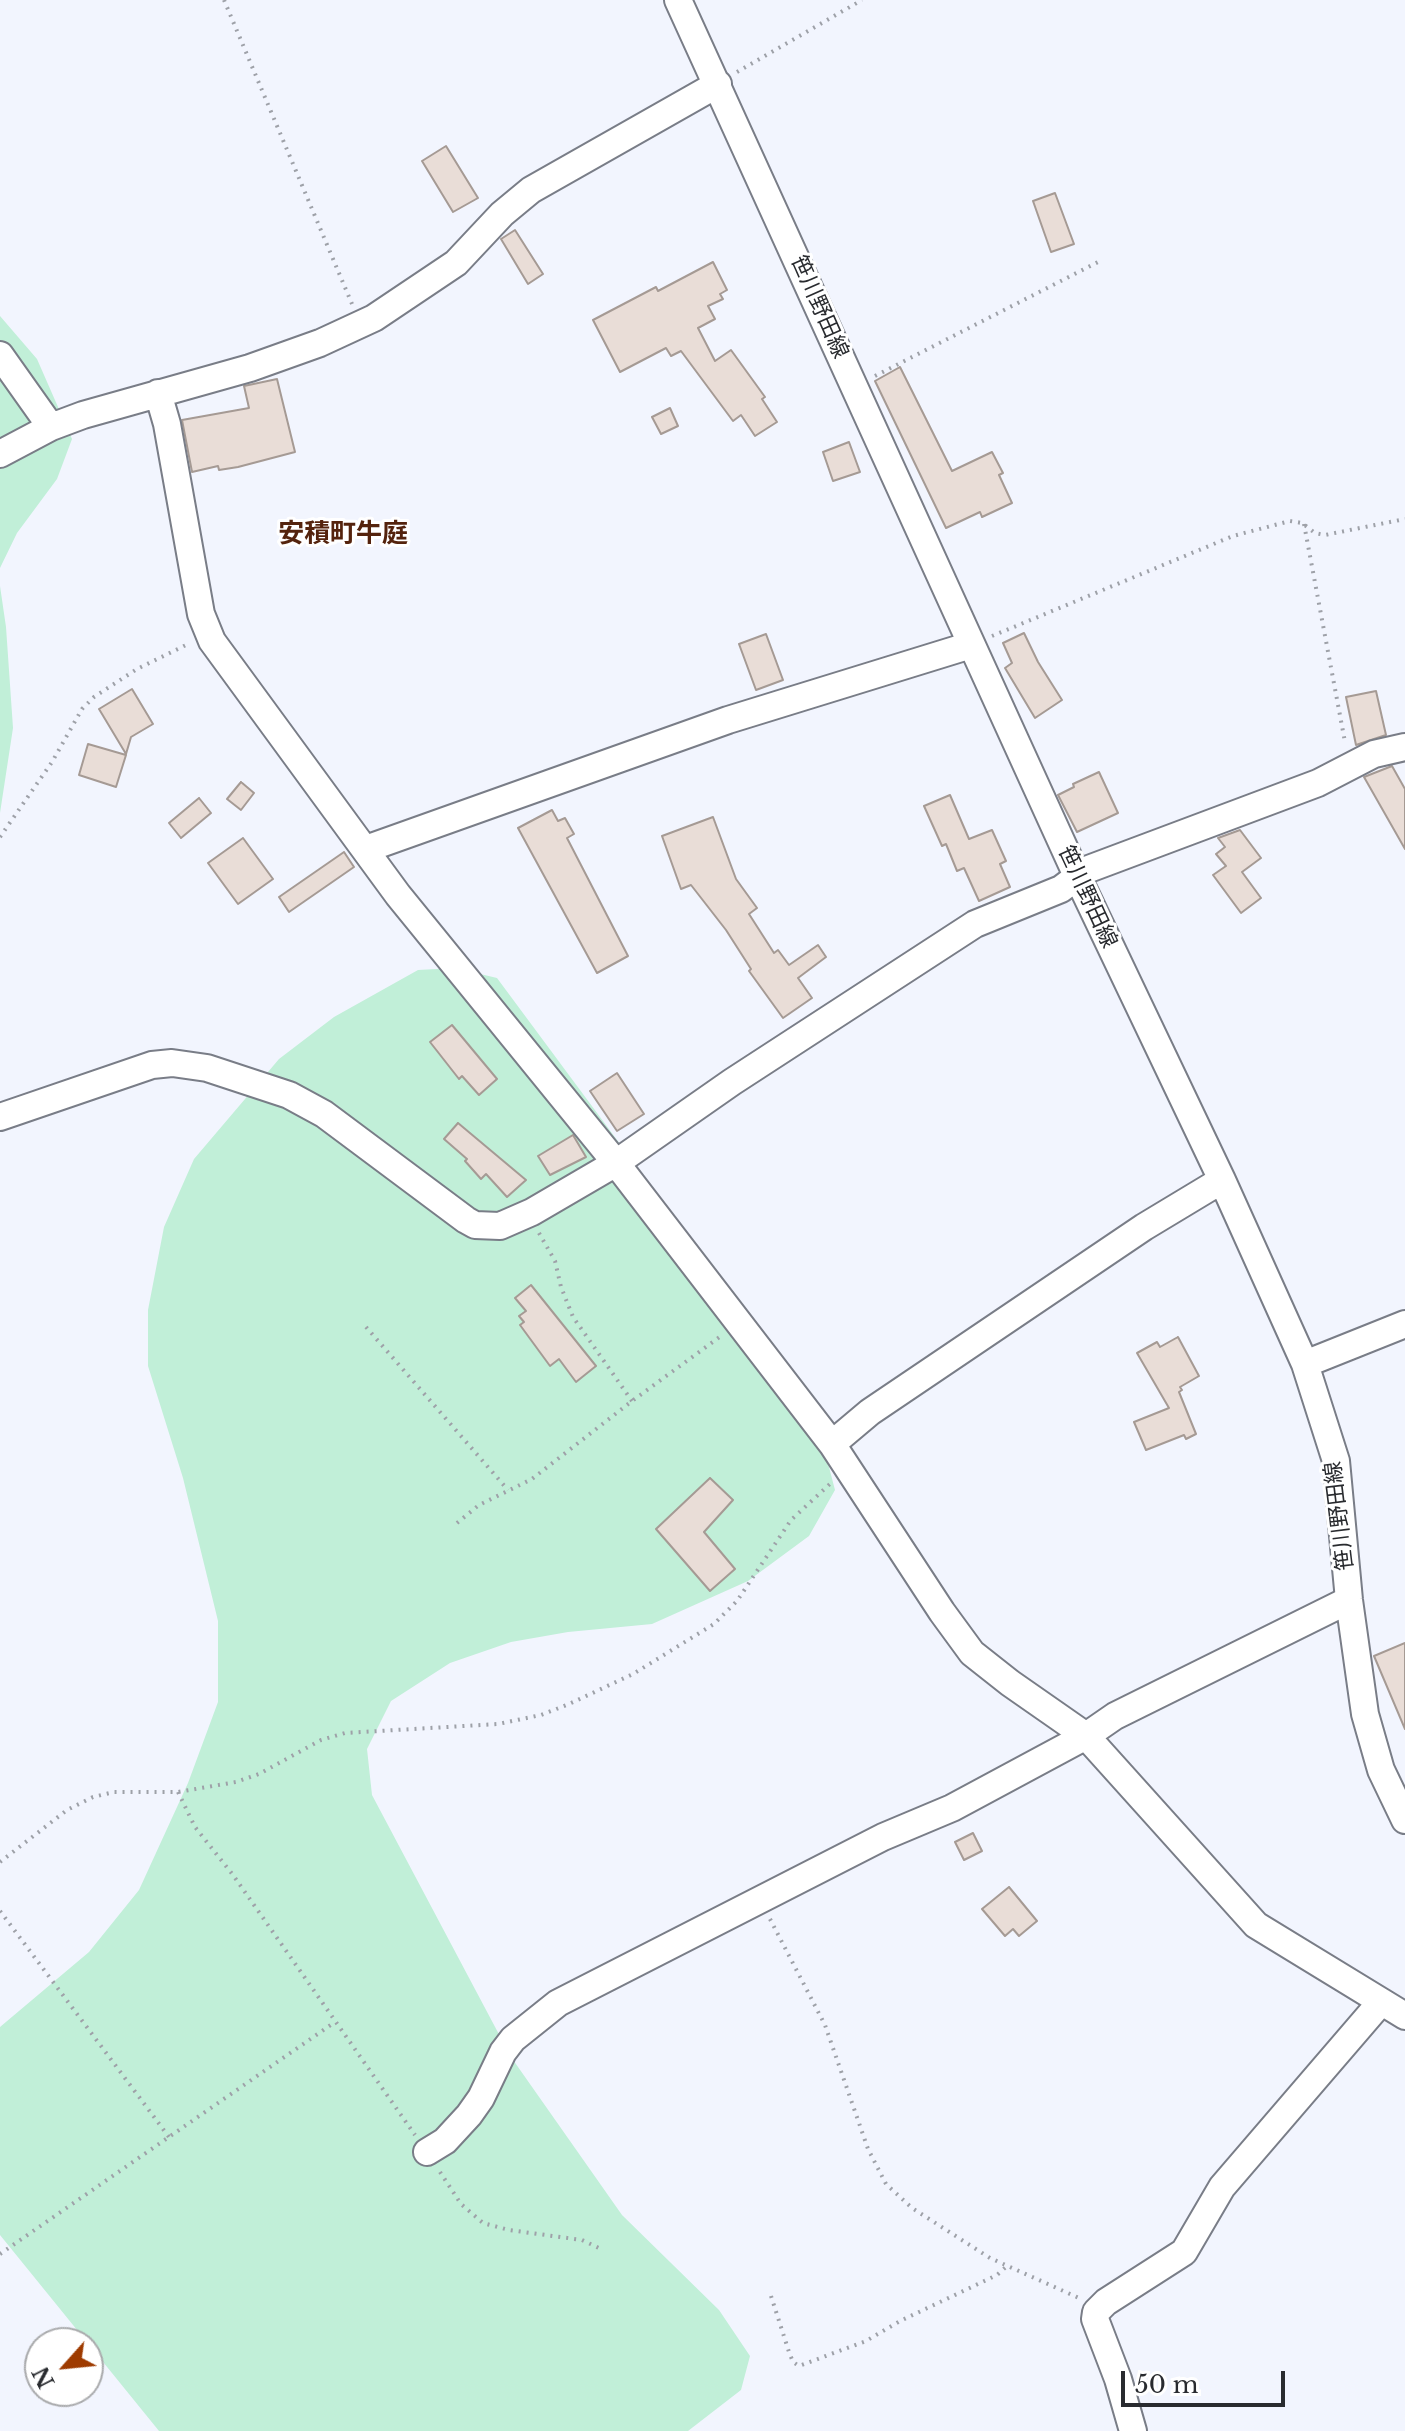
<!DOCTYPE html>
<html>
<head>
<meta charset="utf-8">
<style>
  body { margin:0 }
  #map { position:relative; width:1405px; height:2431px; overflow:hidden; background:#f2f5fe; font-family:"Libre Baskerville",serif }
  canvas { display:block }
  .north { position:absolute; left:24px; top:2327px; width:80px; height:80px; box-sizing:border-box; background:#fff; border:2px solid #a9aaac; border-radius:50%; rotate:243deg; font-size:22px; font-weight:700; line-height:32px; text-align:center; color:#292b2f }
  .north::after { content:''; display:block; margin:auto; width:28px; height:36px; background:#9e3b00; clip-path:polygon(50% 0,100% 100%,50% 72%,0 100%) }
  .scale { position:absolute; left:1121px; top:2371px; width:164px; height:36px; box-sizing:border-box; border:4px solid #292b2f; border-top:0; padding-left:10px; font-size:24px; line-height:28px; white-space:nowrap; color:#292b2f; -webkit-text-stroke:6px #fff; paint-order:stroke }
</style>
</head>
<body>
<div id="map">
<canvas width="1405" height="2431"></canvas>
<div class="north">N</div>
<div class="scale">50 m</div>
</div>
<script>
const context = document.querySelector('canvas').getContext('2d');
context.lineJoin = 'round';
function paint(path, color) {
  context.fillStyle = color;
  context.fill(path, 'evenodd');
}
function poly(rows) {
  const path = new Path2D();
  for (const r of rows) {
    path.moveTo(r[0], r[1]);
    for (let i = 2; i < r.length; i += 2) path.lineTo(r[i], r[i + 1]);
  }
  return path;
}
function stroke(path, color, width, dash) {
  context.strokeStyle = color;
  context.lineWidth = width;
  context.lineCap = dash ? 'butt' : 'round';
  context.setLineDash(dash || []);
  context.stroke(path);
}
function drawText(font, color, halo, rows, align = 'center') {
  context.font = font + ' "Libre Baskerville","Noto Sans JP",serif';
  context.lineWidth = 6;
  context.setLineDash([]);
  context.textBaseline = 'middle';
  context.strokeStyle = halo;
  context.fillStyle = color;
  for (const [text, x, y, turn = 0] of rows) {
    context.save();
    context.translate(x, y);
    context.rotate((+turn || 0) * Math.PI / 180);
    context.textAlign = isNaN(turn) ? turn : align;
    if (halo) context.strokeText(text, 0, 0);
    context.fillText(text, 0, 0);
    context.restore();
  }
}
paint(poly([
  [0,316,37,359,72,439,57,479,17,533,0,568],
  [0,586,6,627,13,728,0,813],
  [455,968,497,978,769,1345,819,1429,835,1490,809,1536,748,1581,652,1624,568,1632,511,1642,450,1663,391,1701,367,1749,372,1795,511,2057,622,2215,719,2310,750,2356,741,2390,688,2431,159,2431,0,2235,0,2027,89,1952,139,1890,188,1783,218,1702,218,1621,183,1478,148,1366,148,1310,164,1227,194,1159,279,1059,334,1017,418,970]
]), '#c1efd8');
const building = poly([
  [446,146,478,198,453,212,422,161,446,146],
  [1055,193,1074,244,1051,252,1033,201,1055,193],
  [515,230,543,274,528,284,501,239,515,230],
  [713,262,727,290,720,294,723,299,708,306,715,319,698,328,715,361,731,350,765,397,762,399,777,422,755,436,741,415,733,421,681,351,671,356,666,348,620,372,593,320,656,287,658,291,713,262],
  [900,367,952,471,992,452,1003,473,999,475,1012,503,982,517,980,512,946,528,875,381,900,367],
  [277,379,295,452,238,467,219,470,218,466,192,472,182,420,249,408,244,386,277,379],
  [670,408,678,426,661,434,652,417,670,408],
  [849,442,860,472,833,481,823,452,849,442],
  [1024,633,1038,662,1062,700,1035,718,1005,668,1012,663,1003,643,1024,633],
  [766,634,783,680,756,690,739,644,766,634],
  [132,689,153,724,131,737,126,754,99,709,132,689],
  [1376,691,1386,735,1356,745,1346,697,1376,691],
  [88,744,126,755,116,787,79,775,88,744],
  [1392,766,1405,789,1405,849,1364,777,1392,766],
  [1099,772,1118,813,1077,832,1058,795,1074,787,1073,784,1099,772],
  [241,782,254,793,241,810,227,799,241,782],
  [950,795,969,839,992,830,1006,861,1000,864,1010,887,979,901,964,868,957,871,946,844,942,846,924,806,950,795],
  [199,798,211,813,181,838,169,823,199,798],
  [552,810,558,821,565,818,574,834,567,838,628,956,597,973,518,828,552,810],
  [713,817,736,879,757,908,749,914,774,953,778,950,789,965,818,945,826,957,798,978,812,998,783,1018,749,971,751,969,726,930,691,885,681,889,662,836,713,817],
  [1240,830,1261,858,1242,872,1261,898,1241,913,1213,875,1226,866,1216,854,1225,847,1218,838,1240,830],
  [243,838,273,879,238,904,208,863,243,838],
  [344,852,354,867,289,912,279,897,344,852],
  [452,1025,497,1079,479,1095,462,1076,459,1079,430,1042,452,1025],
  [617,1073,644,1114,617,1131,590,1091,617,1073],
  [458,1123,526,1180,507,1197,486,1174,481,1179,465,1161,467,1159,444,1139,458,1123],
  [573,1135,586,1157,550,1175,538,1156,573,1135],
  [531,1285,596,1366,576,1382,559,1359,550,1366,520,1325,524,1322,519,1316,526,1311,515,1298,531,1285],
  [1178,1337,1199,1376,1180,1387,1182,1390,1179,1392,1196,1434,1186,1439,1184,1435,1146,1450,1134,1422,1169,1408,1137,1353,1157,1342,1160,1347,1178,1337],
  [710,1478,733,1500,704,1532,735,1569,710,1591,656,1529,710,1478],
  [1405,1643,1405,1729,1374,1656,1405,1643],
  [973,1833,982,1851,964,1860,955,1842,973,1833],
  [1009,1887,1037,1921,1019,1936,1013,1929,1005,1936,982,1909,1009,1887]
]);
paint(building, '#e9ddd7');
stroke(building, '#a59a94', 2);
const minor = poly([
  [678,0,1078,878,1222,1180,1305,1364,1336,1461,1349,1600,1365,1714,1381,1770,1405,1820],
  [0,355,51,427],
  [158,393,167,424,201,614,212,641,398,895,616,1163,832,1444,942,1612,972,1653,1010,1683,1086,1736,1256,1925,1405,2016],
  [0,454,51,427,83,415,250,368,320,343,374,318,456,263,502,214,531,190,718,84],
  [366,849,728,720,971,645],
  [0,1117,152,1065,172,1063,207,1068,289,1095,324,1114,466,1220,475,1225,500,1226,532,1212,616,1163,732,1082,975,924,1061,889,1086,870,1318,783,1374,754,1405,747],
  [1305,1364,1405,1324],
  [832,1444,870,1412,1144,1227,1222,1180],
  [427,2152,445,2141,469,2115,481,2098,503,2052,513,2039,558,2003,883,1837,952,1808,1086,1736,1115,1716,1349,1600],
  [1133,2431,1118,2379,1095,2319,1096,2312,1106,2302,1184,2252,1222,2187,1381,2002]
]);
stroke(minor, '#797d87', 30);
stroke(poly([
  [224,0,352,304],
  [737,72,862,0],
  [875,376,1098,262],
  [1304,524,1345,742],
  [992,636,1233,536,1290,521,1302,523,1315,533,1325,535,1405,519],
  [0,837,52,762,82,709,94,697,137,669,188,644],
  [539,1233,555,1261,561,1287,573,1317,632,1401],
  [366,1327,508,1490],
  [457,1523,479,1505,532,1479,632,1401,721,1336],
  [178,1792,195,1827,233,1875,415,2135],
  [0,1862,67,1810,93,1797,114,1792,178,1792,236,1782,259,1774,321,1740,345,1733,498,1724,541,1715,569,1704,633,1674,714,1624,737,1601,791,1520,831,1483],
  [0,1911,169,2137],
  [770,1919,825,2025,868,2149,886,2184,912,2208,990,2258,1079,2298],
  [440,2172,461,2204,483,2223,509,2230,582,2240,601,2249],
  [0,2254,335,2022],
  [771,2296,789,2352,793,2362,799,2366,866,2341,900,2321,997,2275,1007,2266]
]), '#9ea1a8', 4, [2, 6]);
stroke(minor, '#fff', 26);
drawText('22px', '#292b2f', '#fff', [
  ["笹川野田線",819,307,66],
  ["笹川野田線",1087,897,65],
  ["笹川野田線",1340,1516,-97]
]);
drawText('bold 26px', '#54230d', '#fff', [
  ["安積町牛庭",343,535]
]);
</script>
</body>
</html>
